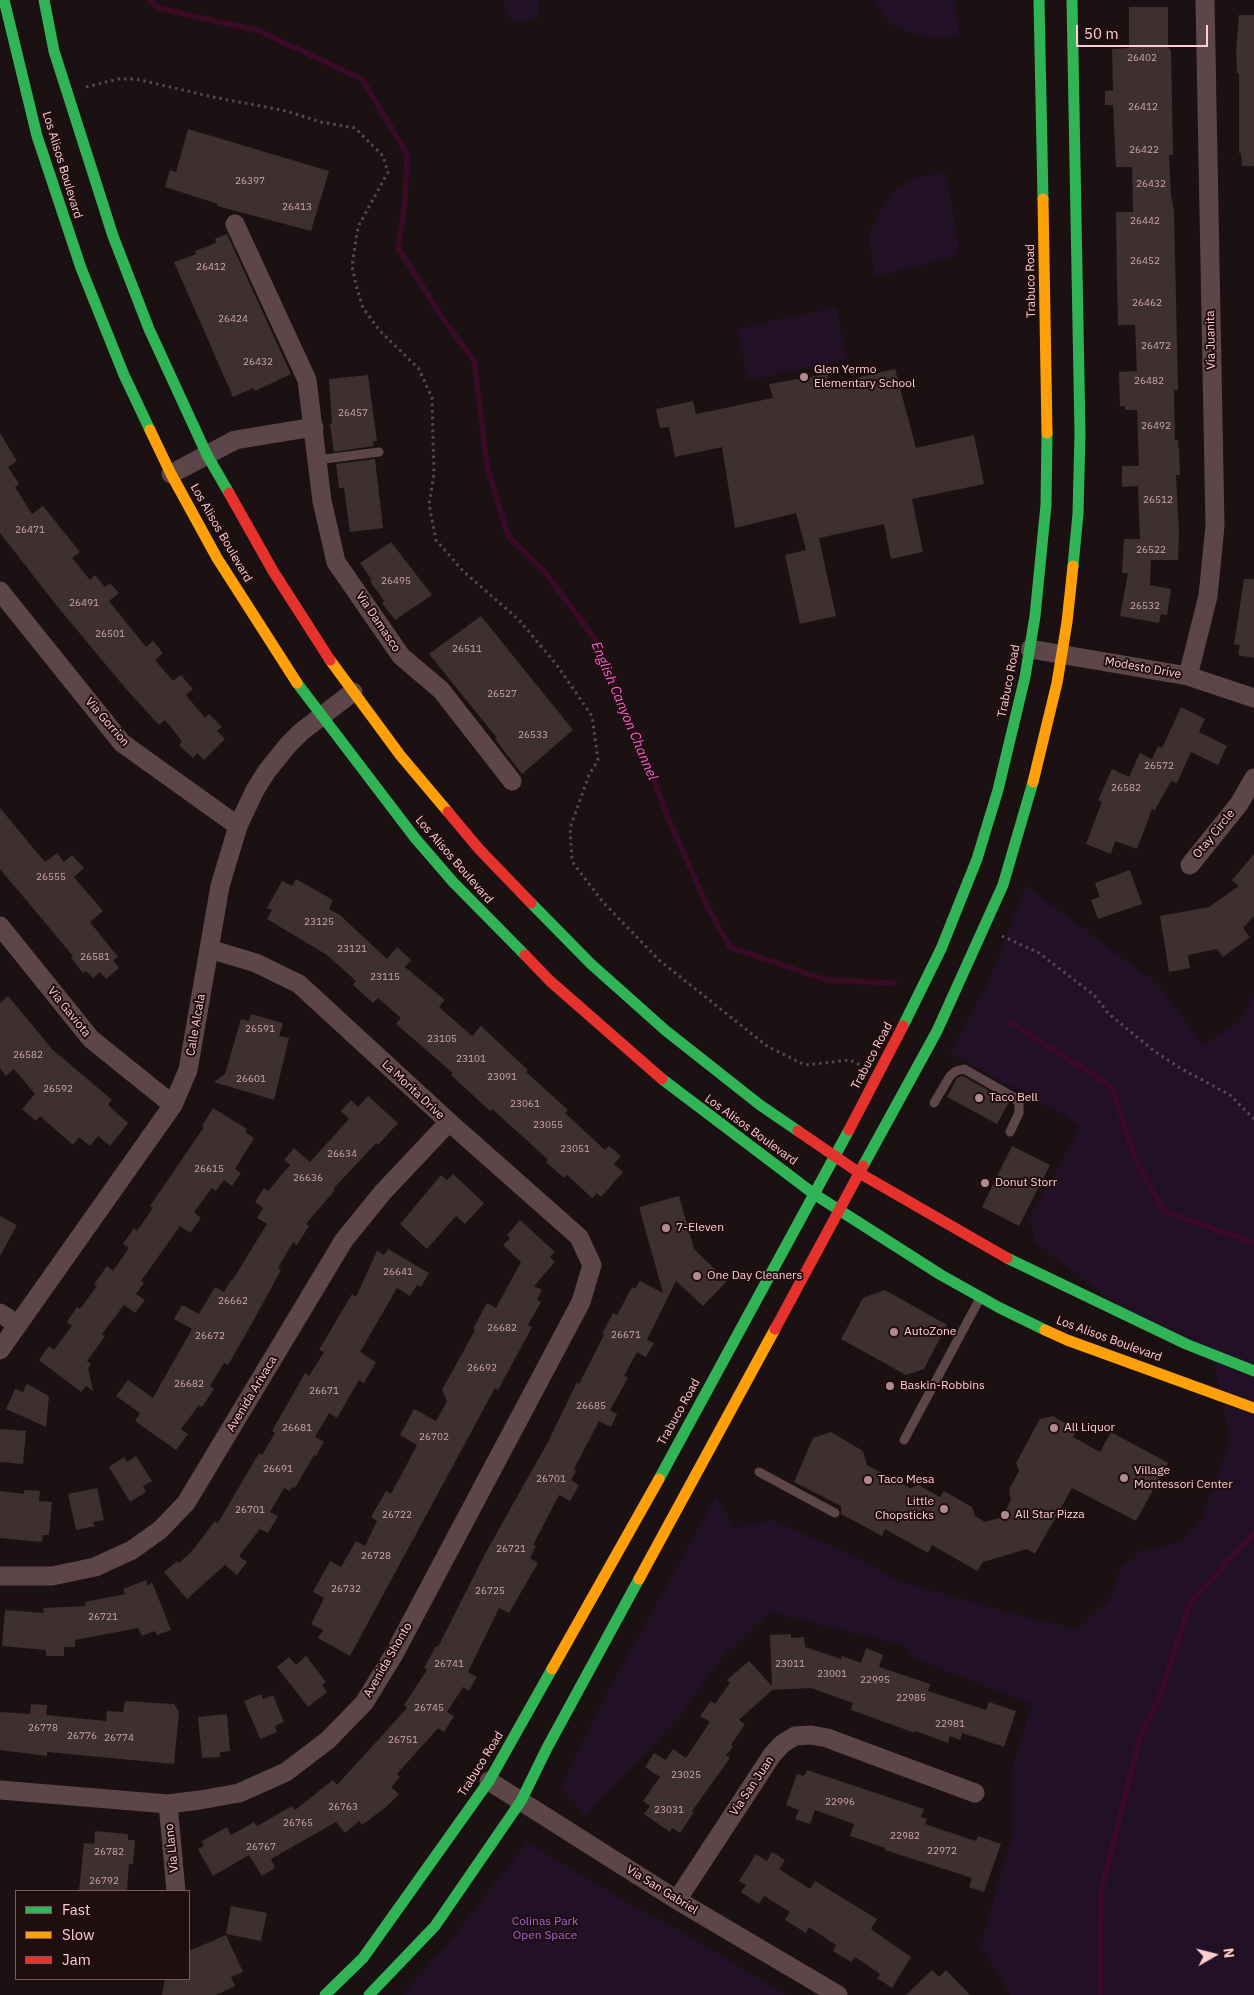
<!DOCTYPE html>
<html>
<head>
<meta charset="utf-8">
<style>
  body { margin:0 }
  #map { position:relative; width:1254px; height:1995px; overflow:hidden; background:#1c1112; font-family:"IBM Plex Sans",sans-serif }
  canvas { display:block }
  .legend { position:absolute; left:15px; top:1890px; width:175px; height:90px; box-sizing:border-box; background:#200d0e; border:1px solid #795a5d; margin:0; padding:6px 9px; list-style:none; font-size:15px; color:#fecdd3 }
  .legend li { display:flex; align-items:center; gap:10px; height:25px }
  .legend b { width:25px; border:1px solid #795a5d }
  .north { position:absolute; left:1189px; top:1930px; width:50px; height:50px; -webkit-text-stroke:4px #200d0e; paint-order:stroke; rotate:82deg; font-size:14px; font-weight:700; line-height:20px; text-align:center; color:#fecdd3 }
  .north::after { content:''; display:block; margin:auto; width:18px; height:22px; background:#fecdd3; clip-path:polygon(50% 0,100% 100%,50% 72%,0 100%) }
  .scale { position:absolute; left:1076px; top:25px; width:132px; height:22px; box-sizing:border-box; border:2px solid #fecdd3; border-top:0; padding-left:6px; font-size:15px; line-height:18px; white-space:nowrap; color:#fecdd3; -webkit-text-stroke:4px #200d0e; paint-order:stroke }
</style>
</head>
<body>
<div id="map">
<canvas width="1254" height="1995"></canvas>
<ul class="legend">
<li><b style="height:6px;background:#30b455"></b>Fast</li>
<li><b style="height:6px;background:#ff9f0a"></b>Slow</li>
<li><b style="height:6px;background:#e5322d"></b>Jam</li>
</ul>
<div class="north">N</div>
<div class="scale">50 m</div>
</div>
<script>
const context = document.querySelector('canvas').getContext('2d');
context.lineJoin = 'round';
function paint(path, color) {
  context.fillStyle = color;
  context.fill(path, 'evenodd');
}
function poly(rows) {
  const path = new Path2D();
  for (const r of rows) {
    path.moveTo(r[0], r[1]);
    for (let i = 2; i < r.length; i += 2) path.lineTo(r[i], r[i + 1]);
  }
  return path;
}
function stroke(path, color, width, dash) {
  context.strokeStyle = color;
  context.lineWidth = width;
  context.lineCap = dash ? 'butt' : 'round';
  context.setLineDash(dash || []);
  context.stroke(path);
}
function drawText(font, color, halo, rows, align = 'center') {
  context.font = font + ' "IBM Plex Sans",sans-serif';
  context.lineWidth = 4;
  context.setLineDash([]);
  context.textBaseline = 'middle';
  context.strokeStyle = halo;
  context.fillStyle = color;
  for (const [text, x, y, turn = 0] of rows) {
    context.save();
    context.translate(x, y);
    context.rotate((+turn || 0) * Math.PI / 180);
    context.textAlign = isNaN(turn) ? turn : align;
    if (halo) context.strokeText(text, 0, 0);
    context.fillText(text, 0, 0);
    context.restore();
  }
}
paint(poly([
  [504,0,539,0,538,17,517,24,507,15],
  [872,0,955,0,959,36,935,39,917,35,891,24],
  [946,172,959,250,953,257,875,277,871,256,870,232,881,208,897,188,917,177],
  [836,307,847,359,748,380,737,329],
  [1026,886,1156,983,1204,1045,1239,1021,1254,996,1254,1995,1010,1995,981,1946,1013,1831,1013,1767,1032,1704,911,1657,906,1646,770,1612,724,1655,679,1717,585,1817,561,1787,606,1695,717,1495,733,1528,772,1520,864,1561,897,1581,1037,1620,1077,1629,1109,1601,1120,1569,1141,1551,1181,1542,1202,1519,1230,1440,1215,1365,1140,1322,1035,1243,1030,1217,1080,1129,1068,1117,950,1053,990,979],
  [527,1842,624,1901,673,1927,786,1995,403,1995,460,1929]
]), '#221027');
stroke(poly([
  [149,0,159,8,259,31,362,79,407,154,405,202,398,248,444,320,474,361,487,466,508,536,544,571,595,639,640,744,669,820,708,908,730,947,826,980,894,983],
  [1010,1022,1112,1087,1134,1156,1163,1211,1254,1243],
  [1100,1995,1101,1891,1140,1737,1158,1701,1190,1603,1254,1533]
]), '#390b26', 5.5);
paint(poly([
  [1129,7,1168,7,1168,47,1171,50,1173,155,1169,155,1171,196,1174,211,1178,390,1174,390,1175,440,1178,440,1179,450,1180,475,1176,475,1179,533,1178,560,1151,560,1150,585,1171,589,1167,615,1161,614,1159,623,1120,616,1128,573,1122,573,1124,539,1140,539,1138,486,1122,487,1122,466,1139,466,1137,410,1125,410,1125,406,1120,406,1119,372,1137,371,1135,325,1118,325,1117,284,1116,212,1133,212,1132,167,1116,167,1113,105,1105,105,1105,91,1113,90,1112,49,1129,48],
  [1239,15,1254,15,1254,166,1242,166,1241,153,1239,153,1239,73,1237,73,1236,50],
  [188,129,329,171,311,231,217,206,218,204,165,187,170,170,176,172],
  [227,234,291,374,255,391,253,388,233,397,174,262,196,254,195,251,216,243,215,239],
  [895,369,916,448,974,435,984,484,912,499,923,552,891,559,884,524,819,538,836,616,800,624,785,555,806,550,796,513,735,528,722,447,675,457,669,427,660,428,656,409,693,401,696,414,773,398,769,384,827,374,829,384],
  [368,375,377,441,373,441,374,446,334,452,330,424,332,424,329,379],
  [0,433,17,461,8,467,19,484,15,487,32,514,43,506,80,552,72,558,90,580,95,575,105,587,110,583,119,593,109,601,146,647,153,641,163,653,155,660,173,681,181,675,193,689,186,695,205,718,209,714,222,727,217,731,225,739,204,760,197,753,193,758,179,745,182,741,165,720,159,725,126,689,57,606,0,533],
  [375,459,383,528,350,532,344,488,339,488,336,464],
  [391,542,432,595,395,620,382,603,384,601,370,581,372,580,360,563],
  [1244,579,1254,579,1254,658,1238,655,1240,645,1234,644],
  [481,616,573,730,522,774,495,739,497,738,429,654],
  [1181,707,1205,719,1199,732,1227,746,1218,765,1191,752,1177,783,1171,781,1155,810,1152,809,1137,849,1115,841,1111,854,1086,844,1102,802,1098,800,1112,769,1129,777,1140,753,1152,759,1158,746,1162,748],
  [0,808,45,862,57,853,64,862,72,855,84,868,74,877,103,911,90,922,118,957,113,960,119,968,106,979,100,972,93,978,86,971,83,973,71,958,73,956,0,869],
  [1254,854,1254,916,1243,928,1250,937,1223,957,1217,949,1188,955,1190,968,1169,972,1160,916,1209,907,1239,886,1232,880],
  [1130,870,1142,904,1098,919,1091,900,1100,897,1095,883],
  [296,879,333,900,329,909,340,915,387,959,397,947,411,960,405,967,445,1000,439,1007,472,1036,481,1026,528,1070,526,1072,568,1110,565,1113,605,1150,609,1146,621,1156,614,1164,623,1172,601,1197,597,1193,592,1198,567,1175,564,1178,546,1162,548,1160,531,1144,492,1109,490,1111,451,1075,453,1073,396,1024,401,1018,378,998,373,1003,353,985,356,981,327,955,267,919,272,910,267,908,282,881,292,886],
  [8,996,53,1050,112,1100,108,1105,128,1123,110,1146,98,1136,90,1146,79,1137,73,1145,40,1116,36,1121,22,1109,35,1094,14,1069,6,1076,0,1068,0,1003],
  [251,1014,283,1023,279,1036,289,1038,274,1100,214,1082,225,1074,241,1019,249,1021],
  [963,1076,1009,1102,997,1124,947,1097,957,1078],
  [368,1096,398,1123,378,1145,376,1143,334,1188,335,1190,306,1224,309,1226,297,1245,293,1242,278,1268,281,1270,251,1325,228,1365,224,1363,210,1386,214,1389,202,1407,199,1405,181,1429,188,1434,176,1450,135,1421,140,1413,116,1396,128,1380,153,1398,192,1329,174,1319,182,1305,199,1314,215,1287,224,1292,231,1280,232,1281,267,1224,257,1218,263,1208,255,1202,264,1188,268,1191,290,1165,284,1160,294,1148,310,1162,349,1119,341,1111,351,1100,358,1107],
  [213,1108,247,1129,245,1132,254,1138,235,1169,241,1173,232,1186,224,1180,216,1191,212,1188,194,1212,201,1218,190,1233,180,1226,141,1281,144,1283,136,1294,145,1300,135,1313,124,1305,102,1334,105,1336,87,1361,91,1364,88,1368,93,1391,86,1386,81,1392,39,1360,49,1346,54,1350,72,1326,67,1322,77,1307,80,1309,97,1286,94,1284,107,1266,113,1271,129,1248,123,1244,134,1228,137,1231,153,1208,150,1206,204,1127,202,1126],
  [1012,1146,1050,1165,1019,1226,982,1207],
  [453,1174,484,1203,465,1224,456,1216,427,1249,400,1224,441,1175,447,1180],
  [679,1196,694,1249,727,1281,703,1306,676,1281,647,1340,654,1343,646,1357,637,1352,624,1376,628,1378,610,1410,617,1414,611,1427,599,1421,574,1469,576,1471,571,1480,579,1485,570,1501,559,1495,533,1545,536,1546,530,1558,538,1563,509,1613,499,1608,468,1672,477,1677,469,1691,463,1687,447,1712,454,1716,444,1732,438,1728,397,1774,400,1777,391,1787,399,1794,386,1807,362,1825,359,1821,345,1833,336,1822,271,1859,275,1868,262,1876,249,1855,213,1876,198,1849,204,1846,202,1841,227,1827,231,1835,254,1822,257,1826,292,1806,295,1810,333,1780,337,1785,407,1708,404,1705,427,1670,424,1668,436,1646,438,1647,486,1552,548,1442,577,1382,579,1384,604,1335,602,1334,613,1313,617,1315,632,1287,635,1289,640,1281,663,1293,639,1207],
  [0,1216,17,1225,0,1256],
  [520,1220,555,1252,550,1257,555,1262,534,1286,542,1290,537,1300,541,1302,528,1325,532,1327,498,1390,495,1388,350,1656,318,1638,323,1630,311,1624,324,1598,313,1592,330,1561,341,1567,356,1541,365,1546,377,1521,371,1517,386,1491,391,1494,417,1445,400,1435,414,1409,436,1421,447,1401,442,1390,475,1330,473,1329,487,1303,496,1308,521,1262,503,1245,510,1238,507,1235],
  [388,1249,429,1273,421,1287,417,1285,410,1296,397,1288,360,1352,376,1362,364,1383,359,1380,337,1418,329,1413,315,1437,324,1442,316,1456,314,1455,295,1488,292,1487,290,1491,284,1488,270,1512,278,1516,268,1533,260,1529,239,1556,247,1562,237,1575,225,1565,187,1599,164,1572,177,1561,179,1563,192,1551,215,1521,218,1523,259,1453,262,1455,275,1433,272,1431,305,1373,309,1376,324,1352,319,1350,352,1294,356,1297,377,1251,384,1255],
  [885,1290,947,1325,924,1369,906,1375,841,1339,863,1298],
  [27,1384,49,1396,46,1427,6,1409,15,1389,23,1392],
  [1053,1416,1077,1430,1073,1437,1100,1452,1111,1432,1168,1463,1136,1521,1072,1488,1035,1554,1027,1549,983,1562,977,1571,932,1545,928,1553,885,1529,882,1536,841,1514,841,1506,794,1482,813,1438,831,1432,863,1451,867,1465,910,1488,919,1485,940,1497,944,1491,972,1507,975,1516,985,1522,1002,1517,1011,1500,1009,1490,1019,1471,1016,1463,1040,1419],
  [0,1429,26,1431,23,1464,0,1462],
  [136,1456,152,1481,143,1486,146,1492,130,1502,109,1467,124,1457,127,1462],
  [97,1488,104,1520,93,1522,95,1526,76,1530,68,1494],
  [24,1490,40,1491,39,1501,52,1502,49,1535,43,1535,42,1542,0,1538,0,1491,24,1494],
  [146,1580,148,1586,152,1582,171,1630,157,1635,155,1631,142,1636,138,1628,75,1640,75,1647,64,1647,64,1656,46,1656,46,1650,2,1646,5,1610,44,1613,43,1608,86,1606,85,1602,125,1594,123,1589],
  [791,1634,791,1638,804,1637,805,1647,841,1659,842,1656,861,1663,866,1648,883,1655,879,1667,930,1684,928,1691,986,1710,989,1702,1016,1711,1004,1747,962,1733,960,1740,950,1736,948,1743,915,1731,915,1733,851,1710,853,1703,811,1688,772,1690,739,1720,745,1724,731,1745,733,1747,726,1755,730,1758,692,1811,694,1812,680,1833,672,1828,670,1832,644,1814,650,1806,643,1801,660,1777,645,1767,654,1753,666,1760,673,1749,686,1758,710,1722,700,1716,711,1701,715,1704,730,1683,727,1680,749,1661,772,1686,770,1635],
  [306,1656,326,1682,322,1685,327,1692,308,1707,277,1667,289,1657,296,1665],
  [261,1694,263,1699,273,1695,284,1722,275,1726,277,1732,260,1739,244,1701],
  [125,1701,174,1704,179,1712,174,1764,47,1752,47,1756,0,1750,0,1712,30,1714,31,1704,47,1705,46,1715,106,1721,107,1711,123,1712],
  [227,1714,230,1751,220,1752,220,1757,202,1758,198,1717],
  [807,1770,924,1809,921,1817,927,1819,925,1824,976,1841,978,1836,1001,1844,984,1892,969,1887,972,1878,885,1850,885,1848,850,1836,854,1824,815,1810,810,1824,795,1819,799,1810,786,1805,797,1774,804,1776],
  [95,1831,128,1834,128,1840,135,1840,133,1864,129,1864,127,1891,79,1891,84,1843,94,1844],
  [772,1852,785,1860,779,1869,810,1889,815,1881,877,1919,871,1929,911,1957,892,1988,877,1978,880,1974,855,1957,851,1962,833,1951,836,1945,809,1927,806,1933,785,1920,790,1912,764,1896,759,1904,741,1892,746,1885,739,1881,756,1854,767,1861],
  [231,1906,267,1913,261,1941,226,1934],
  [226,1935,243,1972,231,1977,235,1986,216,1995,162,1995,165,1979,189,1979,189,1951],
  [932,1970,939,1977,946,1970,970,1995,906,1995]
]), '#3e2f30');
stroke(poly([
  [86,87,118,79,136,79,213,97,286,111,321,122,355,128,383,156,388,172,358,227,352,266,356,285,363,308,380,331,419,369,432,398,434,474,429,504,436,540,463,571,519,620,556,664,592,716,598,760,589,775,570,828,572,859,574,864,602,901,659,960,767,1046,805,1065,850,1060,860,1065],
  [1002,936,1039,953,1094,995,1108,1013,1154,1051,1180,1068,1230,1095,1254,1119]
]), '#5d4557', 3, [2.5, 4]);
stroke(poly([
  [317,460,379,452],
  [934,1103,950,1076,956,1071,964,1069,1015,1098,1019,1104,1019,1113,1010,1132],
  [904,1440,979,1300],
  [759,1472,835,1513]
]), '#5d464a', 9);
stroke(poly([
  [235,224,307,380,322,501,336,562,401,656,441,690,512,781],
  [171,474,235,440,314,427],
  [0,591,122,743,238,826],
  [1030,649,1188,676,1254,698],
  [1188,676,1208,596,1215,526,1205,0],
  [1190,865,1239,804,1254,778],
  [0,926,91,1039,173,1105],
  [0,1313,18,1325],
  [0,1350,173,1105,188,1070,220,886,238,826,255,790,267,771,288,745,301,732,353,692],
  [0,1576,52,1576,95,1567,132,1550,160,1530,186,1503,344,1240,383,1192,449,1122],
  [489,1781,677,1900,838,1995],
  [0,1790,168,1804,200,1800,239,1793,286,1772,328,1740,364,1703,393,1656,581,1302,592,1265,579,1237,449,1122,299,984,256,963,209,949],
  [168,1804,176,1891],
  [677,1900,772,1755,782,1744,795,1736,811,1735,827,1738,975,1793]
]), '#5d464a', 19);
stroke(poly([
  [4,0,37,136,81,268,124,375,150,430],
  [44,0,54,51,113,236,149,329,207,455,229,493],
  [1039,0,1043,199],
  [1072,0,1080,433,1078,514,1073,566],
  [297,683,415,838,453,882,525,955],
  [531,903,591,964,665,1030,760,1105,798,1131],
  [903,1026,941,949,977,859,998,790,1025,677,1035,616,1046,505,1047,433],
  [662,1079,814,1194,941,1275,1000,1308,1045,1330],
  [863,1166,937,1031,1003,885,1033,782],
  [1007,1258,1186,1344,1254,1371],
  [659,1479,849,1130],
  [325,1995,363,1958,489,1781,552,1669],
  [369,1995,435,1926,521,1801,547,1748,639,1579]
]), '#30b455', 11);
stroke(poly([
  [1043,199,1047,433],
  [150,430,171,474,217,558,297,683],
  [330,660,400,755,448,812],
  [1033,782,1057,683,1067,622,1073,566],
  [1045,1330,1067,1340,1254,1408],
  [639,1579,775,1329],
  [552,1669,659,1479]
]), '#ff9f0a', 11);
stroke(poly([
  [229,493,273,571,330,660],
  [448,812,479,849,531,903],
  [525,955,550,981,662,1079],
  [849,1130,903,1026],
  [798,1131,861,1174,1007,1258],
  [775,1329,863,1166]
]), '#e5322d', 11);
for (const [x, y, r, color] of [
  [804,377,5,"#af8b8f"],
  [979,1098,5,"#af8b8f"],
  [985,1183,5,"#af8b8f"],
  [666,1228,5,"#af8b8f"],
  [697,1276,5,"#af8b8f"],
  [894,1332,5,"#af8b8f"],
  [890,1386,5,"#af8b8f"],
  [1054,1428,5,"#af8b8f"],
  [1124,1478,5,"#af8b8f"],
  [868,1480,5,"#af8b8f"],
  [944,1509,5,"#af8b8f"],
  [1005,1515,5,"#af8b8f"]
]) {
  const dot = new Path2D();
  dot.arc(x, y, r, 0, 2 * Math.PI);
  context.fillStyle = color;
  context.fill(dot);
  stroke(dot, '#200d0e', 2);
}
drawText('10px', '#cea6aa', null, [
  ["26402",1142,58],
  ["26412",1143,107],
  ["26422",1144,150],
  ["26397",250,181],
  ["26432",1151,184],
  ["26413",297,207],
  ["26442",1145,221],
  ["26452",1145,261],
  ["26412",211,267],
  ["26462",1147,303],
  ["26424",233,319],
  ["26472",1156,346],
  ["26432",258,362],
  ["26482",1149,381],
  ["26457",353,413],
  ["26492",1156,426],
  ["26512",1158,500],
  ["26471",30,530],
  ["26522",1151,550],
  ["26495",396,581],
  ["26491",84,603],
  ["26532",1145,606],
  ["26501",110,634],
  ["26511",467,649],
  ["26527",502,694],
  ["26533",533,735],
  ["26572",1159,766],
  ["26582",1126,788],
  ["26555",51,877],
  ["23125",319,922],
  ["23121",352,949],
  ["26581",95,957],
  ["23115",385,977],
  ["26591",260,1029],
  ["23105",442,1039],
  ["26582",28,1055],
  ["23101",471,1059],
  ["23091",502,1077],
  ["26601",251,1079],
  ["26592",58,1089],
  ["23061",525,1104],
  ["23055",548,1125],
  ["23051",575,1149],
  ["26634",342,1154],
  ["26615",209,1169],
  ["26636",308,1178],
  ["26641",398,1272],
  ["26662",233,1301],
  ["26682",502,1328],
  ["26671",626,1335],
  ["26672",210,1336],
  ["26692",482,1368],
  ["26682",189,1384],
  ["26671",324,1391],
  ["26685",591,1406],
  ["26681",297,1428],
  ["26702",434,1437],
  ["26691",278,1469],
  ["26701",551,1479],
  ["26701",250,1510],
  ["26722",397,1515],
  ["26721",511,1549],
  ["26728",376,1556],
  ["26732",346,1589],
  ["26725",490,1591],
  ["26721",103,1617],
  ["26741",449,1664],
  ["23011",790,1664],
  ["23001",832,1674],
  ["22995",875,1680],
  ["22985",911,1698],
  ["26745",429,1708],
  ["22981",950,1724],
  ["26778",43,1728],
  ["26776",82,1736],
  ["26774",119,1738],
  ["26751",403,1740],
  ["23025",686,1775],
  ["22996",840,1802],
  ["26763",343,1807],
  ["23031",669,1810],
  ["26765",298,1823],
  ["22982",905,1836],
  ["26767",261,1847],
  ["22972",942,1851],
  ["26782",109,1852],
  ["26792",104,1881]
]);
drawText('12px', '#fecdd3', '#200d0e', [
  ["Los Alisos Boulevard",62,165,73],
  ["Trabuco Road",1031,281,-91],
  ["Via Juanita",1211,340,-91],
  ["Los Alisos Boulevard",221,533,60],
  ["Via Damasco",378,622,56],
  ["Modesto Drive",1143,668,10],
  ["Trabuco Road",1009,681,-79],
  ["Via Gorrion",107,722,49],
  ["Otay Circle",1214,834,-51],
  ["Los Alisos Boulevard",454,860,49],
  ["Via Gaviota",69,1012,51],
  ["Calle Alcala",196,1025,-80],
  ["Trabuco Road",872,1056,-62],
  ["La Morita Drive",413,1090,43],
  ["Los Alisos Boulevard",751,1130,36],
  ["Los Alisos Boulevard",1109,1339,20],
  ["Avenida Arivaca",252,1394,-59],
  ["Trabuco Road",679,1412,-61],
  ["Avenida Shonto",388,1660,-60],
  ["Trabuco Road",481,1764,-58],
  ["Via San Juan",752,1786,-56],
  ["Via Llano",172,1848,-96],
  ["Via San Gabriel",662,1890,32]
]);
drawText('12px', '#fecdd3', '#200d0e', [
  ["Glen Yermo",814,370],
  ["Elementary School",814,384],
  ["Taco Bell",989,1098],
  ["Donut Storr",995,1183],
  ["7-Eleven",676,1228],
  ["One Day Cleaners",707,1276],
  ["AutoZone",904,1332],
  ["Baskin-Robbins",900,1386],
  ["All Liquor",1064,1428],
  ["Village",1134,1471],
  ["Montessori Center",1134,1485],
  ["Taco Mesa",878,1480],
  ["Little",934,1502,"right"],
  ["Chopsticks",934,1516,"right"],
  ["All Star Pizza",1015,1515]
], 'left');
drawText('12px', '#a263de', '#200d0e', [
  ["Colinas Park",545,1922],
  ["Open Space",545,1936]
]);
drawText('italic 14px', '#fc5ed8', '#200d0e', [
  ["English Canyon Channel",624,711,67]
]);
</script>
</body>
</html>
